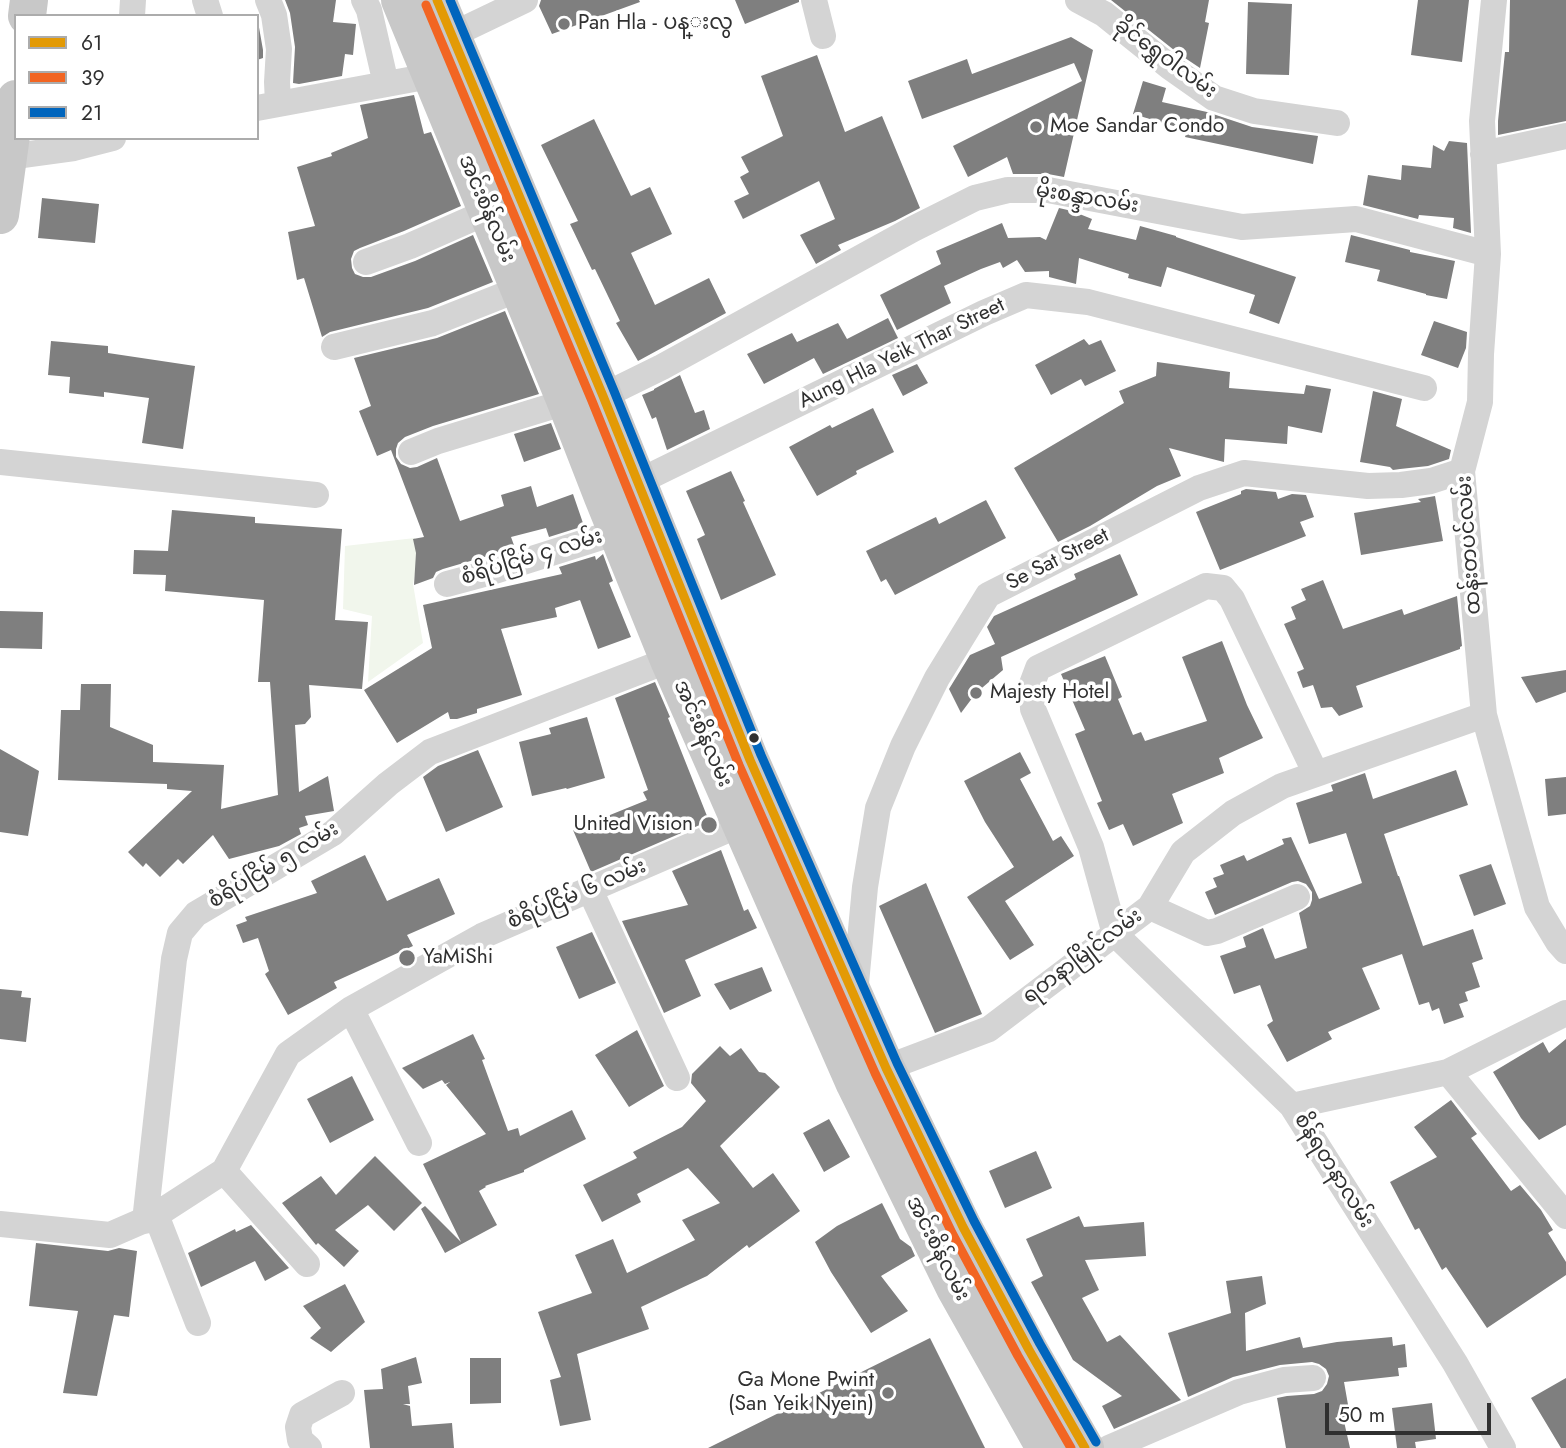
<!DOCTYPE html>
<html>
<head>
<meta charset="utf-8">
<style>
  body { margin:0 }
  #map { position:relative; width:1566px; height:1448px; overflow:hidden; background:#fff; font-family:Jost,sans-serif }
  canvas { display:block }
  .legend { position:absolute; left:14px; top:14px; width:245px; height:126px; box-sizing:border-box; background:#fff; border:2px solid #acacac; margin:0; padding:9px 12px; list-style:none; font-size:21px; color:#303030 }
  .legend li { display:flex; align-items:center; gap:14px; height:35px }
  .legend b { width:35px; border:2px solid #acacac }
  .scale { position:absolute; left:1325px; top:1403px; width:166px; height:32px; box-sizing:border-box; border:4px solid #303030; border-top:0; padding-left:9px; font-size:21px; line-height:24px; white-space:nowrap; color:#303030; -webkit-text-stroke:5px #fff; paint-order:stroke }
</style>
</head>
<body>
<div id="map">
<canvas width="1566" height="1448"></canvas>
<ul class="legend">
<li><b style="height:9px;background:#e39a05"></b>61</li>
<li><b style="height:9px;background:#f26522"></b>39</li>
<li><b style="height:9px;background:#0065bd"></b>21</li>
</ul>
<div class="scale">50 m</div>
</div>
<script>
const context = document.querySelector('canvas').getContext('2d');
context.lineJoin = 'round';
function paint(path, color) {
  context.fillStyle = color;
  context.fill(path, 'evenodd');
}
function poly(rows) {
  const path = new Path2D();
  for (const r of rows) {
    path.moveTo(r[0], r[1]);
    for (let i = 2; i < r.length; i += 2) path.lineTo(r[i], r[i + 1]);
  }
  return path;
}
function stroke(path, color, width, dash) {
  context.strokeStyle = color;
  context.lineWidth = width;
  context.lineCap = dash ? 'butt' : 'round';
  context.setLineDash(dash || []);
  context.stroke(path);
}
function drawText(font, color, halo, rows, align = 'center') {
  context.font = font + ' Jost,"Noto Sans Myanmar",sans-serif';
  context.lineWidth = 7;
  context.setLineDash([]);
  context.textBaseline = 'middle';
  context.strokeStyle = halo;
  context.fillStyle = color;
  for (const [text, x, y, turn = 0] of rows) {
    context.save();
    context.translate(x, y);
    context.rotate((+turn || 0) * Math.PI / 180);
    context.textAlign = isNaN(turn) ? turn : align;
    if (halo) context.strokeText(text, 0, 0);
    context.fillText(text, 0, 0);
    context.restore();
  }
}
paint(poly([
  [415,538,419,552,413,584,423,643,368,682,372,616,343,609,345,546]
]), '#f1f6ec');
paint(poly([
  [285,0,336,0,333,22,356,24,353,55,345,54,342,76,299,84,293,83,295,47,290,13],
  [541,0,639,0,640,2,552,34,539,6],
  [735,0,799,0,799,2,745,24],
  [1111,0,1209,0,1205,22,1209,23,1200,68,1179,54],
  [1418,0,1469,0,1462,62,1411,55],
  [1510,0,1566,0,1566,121,1498,135,1498,121,1505,52,1509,52],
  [1248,2,1292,4,1289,75,1246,74],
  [257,16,263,50,263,58,257,60],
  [1071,37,1093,50,1064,177,1048,174,1013,174,1007,157,968,177,953,146,1082,81,1074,63,922,119,908,81,967,59,972,74],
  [817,55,845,132,882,116,920,208,895,221,838,245,841,250,816,264,800,235,835,219,819,181,743,219,734,201,749,194,740,177,749,172,741,157,783,136,761,76],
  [1143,81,1166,88,1162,102,1207,112,1252,127,1318,136,1313,164,1185,137,1187,130,1133,114],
  [414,95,424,134,431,132,461,206,404,231,360,248,354,251,351,259,352,268,355,274,363,277,371,277,415,261,473,235,493,282,428,308,330,332,322,337,304,278,297,280,288,232,315,226,297,167,332,156,331,153,368,138,360,105],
  [594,119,631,196,650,187,672,234,631,253,655,305,709,278,726,313,638,361,616,323,620,321,595,269,592,270,570,224,578,221,541,145],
  [1449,141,1467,143,1471,233,1453,228,1454,218,1419,215,1418,219,1363,205,1368,175,1401,180,1402,165,1431,168,1433,145,1444,151],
  [42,198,99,204,95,243,38,238],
  [1059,208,1072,211,1092,219,1088,229,1136,240,1140,226,1176,236,1176,237,1296,277,1279,324,1249,313,1255,295,1167,267,1161,287,1128,278,1129,274,1079,258,1076,284,1049,277,1049,271,1025,272,1017,260,1003,268,1000,262,981,269,944,286,951,303,897,330,880,295,941,264,936,251,1002,223,1008,238,1040,237,1046,240],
  [1351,235,1410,250,1410,252,1455,261,1447,299,1426,295,1426,294,1377,281,1380,270,1345,262],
  [505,311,539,394,433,426,405,437,398,443,396,449,396,457,401,464,410,468,417,467,437,458,460,521,504,506,501,495,531,486,537,507,573,494,584,526,549,537,546,528,511,537,515,548,443,569,436,572,433,578,414,585,416,553,413,539,424,537,391,450,377,456,359,411,371,406,354,358,437,338],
  [888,318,898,338,823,374,814,358,764,384,747,354,792,333,797,342,838,323,847,339],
  [1434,321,1467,332,1466,348,1458,368,1421,355],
  [1084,339,1089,345,1101,340,1116,371,1085,386,1081,379,1051,395,1035,365],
  [51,341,108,346,108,353,195,366,183,449,142,443,149,398,104,392,104,397,69,393,70,377,48,375],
  [1157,362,1230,372,1229,388,1304,394,1306,385,1331,389,1322,433,1288,426,1287,444,1225,439,1224,462,1169,448,1181,476,1157,486,1090,526,1058,542,1014,468,1124,403,1119,391,1156,376],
  [917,364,928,383,903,396,892,375],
  [680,375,695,413,704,410,710,429,667,450,656,417,652,419,642,395,654,390,654,389],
  [1373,391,1402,399,1396,426,1451,450,1449,459,1428,466,1400,469,1393,470,1390,467,1360,462],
  [873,408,894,452,856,471,857,474,817,496,789,447,830,425,832,428],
  [551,423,561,449,524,462,514,434],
  [731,471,745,501,743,502,776,575,721,600,697,539,705,535,686,491],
  [1246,489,1276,492,1278,499,1292,494,1306,495,1314,517,1300,522,1306,536,1220,570,1196,512,1241,494,1241,491],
  [1435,496,1443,541,1361,555,1354,513,1421,502,1418,499],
  [986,500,1006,538,895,595,886,579,881,582,866,551,936,517,939,524],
  [172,510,255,517,255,523,342,529,335,620,368,622,362,689,309,685,311,717,305,724,295,725,299,792,328,776,334,811,305,816,308,825,299,828,301,834,279,846,229,859,213,835,183,864,178,859,160,877,146,863,143,867,128,852,192,791,167,789,167,784,58,780,61,710,80,710,81,684,111,684,110,727,153,745,153,762,224,765,221,809,278,795,270,682,258,682,264,600,165,591,166,575,133,574,134,550,168,551],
  [603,554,613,581,609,583,631,637,598,649,580,600,555,608,557,617,501,629,522,695,477,709,477,713,457,719,450,719,448,712,397,743,364,690,432,648,423,605,562,574,559,567,595,556,596,560],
  [1120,554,1138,595,1001,657,1003,670,976,693,961,713,949,689,970,655,995,644,987,627,994,616,1076,579,1074,574],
  [1323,580,1343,629,1402,609,1404,615,1457,596,1462,646,1460,647,1460,649,1356,686,1363,707,1339,716,1332,707,1321,708,1313,685,1303,688,1297,672,1304,669,1284,624,1296,619,1291,607,1306,600,1301,589],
  [0,611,43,612,42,649,0,648],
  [1222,641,1247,705,1263,738,1219,758,1224,773,1172,794,1183,823,1133,846,1123,824,1109,830,1097,803,1102,801,1075,734,1085,730,1061,674,1105,656,1122,697,1118,699,1133,735,1141,732,1145,741,1207,721,1182,657],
  [1566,670,1566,692,1536,703,1521,677],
  [655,682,670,717,668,718,709,821,591,872,573,830,647,800,643,792,648,790,615,698],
  [587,717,605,778,567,789,566,788,532,796,519,742,551,734,549,728],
  [0,749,39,771,28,836,0,832],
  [478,750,503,807,446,832,423,777,438,766],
  [1020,752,1031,773,1020,779,1053,841,1061,836,1074,856,1005,901,1034,945,1010,960,967,897,1014,867,985,822,964,781],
  [1456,770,1468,805,1384,834,1398,876,1399,876,1423,946,1473,929,1483,959,1472,963,1480,987,1465,992,1468,1001,1459,1004,1464,1017,1444,1024,1439,1008,1432,1011,1429,1002,1419,1005,1402,954,1362,968,1380,1009,1328,1032,1332,1039,1287,1062,1267,1025,1273,1021,1260,985,1234,994,1220,956,1246,947,1243,937,1263,928,1275,959,1307,948,1299,913,1310,906,1312,900,1312,892,1306,884,1298,881,1292,882,1215,915,1205,892,1217,887,1213,878,1224,874,1220,865,1244,855,1247,861,1284,844,1282,839,1291,837,1319,899,1362,883,1346,833,1309,844,1296,803,1333,791,1331,785,1365,773,1373,799],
  [1566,777,1566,814,1548,816,1545,779],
  [721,850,744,911,748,909,757,928,685,960,701,996,664,1013,622,921,688,905,672,871],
  [365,855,387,901,439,878,455,914,407,935,413,946,334,982,337,988,288,1015,265,974,269,971,258,938,243,943,236,925,247,921,245,917,317,893,311,881],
  [1491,864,1506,904,1474,916,1459,875],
  [926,883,982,1014,935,1033,879,906],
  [592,932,616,983,579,999,556,947],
  [762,967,772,991,730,1010,714,984],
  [0,989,22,991,21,997,31,998,26,1042,0,1039],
  [637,1030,664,1086,629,1107,595,1055],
  [473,1034,485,1059,482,1060,508,1131,518,1128,520,1136,572,1110,586,1139,524,1170,524,1172,485,1186,486,1187,479,1191,497,1225,445,1253,421,1209,425,1206,461,1242,423,1164,486,1134,446,1085,450,1082,445,1084,442,1080,423,1089,402,1068],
  [1566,1039,1566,1125,1539,1140,1521,1118,1493,1072,1543,1042,1549,1053],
  [720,1046,730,1056,741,1048,759,1072,765,1073,780,1087,720,1146,753,1188,773,1173,800,1211,749,1248,747,1245,707,1276,641,1307,649,1329,577,1354,591,1420,560,1426,550,1380,561,1377,538,1312,592,1293,575,1255,613,1239,627,1273,695,1240,682,1220,720,1203,688,1168,637,1194,641,1202,602,1222,583,1185,637,1158,633,1152,682,1127,706,1101,691,1083,692,1074],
  [352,1076,374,1120,330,1143,307,1099],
  [1451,1100,1477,1134,1471,1138,1511,1191,1520,1185,1541,1210,1553,1230,1548,1233,1566,1262,1566,1275,1487,1328,1446,1267,1442,1270,1419,1228,1415,1230,1390,1182,1437,1157,1414,1127],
  [829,1119,850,1157,824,1172,803,1133],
  [1036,1151,1052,1188,1005,1208,989,1171],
  [375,1156,422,1203,394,1231,368,1205,335,1230,359,1251,344,1267,318,1243,316,1245,282,1203,321,1176,336,1195],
  [882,1203,900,1239,911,1247,915,1256,881,1276,908,1311,871,1333,831,1272,815,1242,837,1226],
  [1079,1216,1084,1227,1144,1222,1146,1256,1085,1260,1099,1290,1082,1298,1107,1342,1120,1335,1181,1400,1114,1429,1102,1406,1122,1396,1073,1360,1031,1282,1043,1276,1026,1239],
  [251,1225,289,1268,265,1281,255,1261,201,1287,188,1253,235,1229,236,1232],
  [36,1243,108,1251,119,1248,137,1251,129,1317,114,1315,97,1396,63,1393,78,1311,29,1306],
  [1262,1276,1266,1304,1245,1313,1246,1351,1300,1337,1303,1348,1337,1342,1392,1337,1393,1346,1405,1344,1407,1367,1398,1368,1399,1376,1344,1382,1350,1416,1343,1417,1350,1448,1286,1448,1277,1398,1287,1396,1314,1394,1322,1391,1327,1384,1329,1376,1326,1369,1319,1364,1312,1362,1280,1365,1233,1377,1188,1397,1168,1333,1231,1313,1226,1281],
  [345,1284,365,1322,331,1352,310,1338,321,1328,303,1306],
  [930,1338,985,1448,708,1448,813,1396],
  [416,1357,422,1383,408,1386,410,1404,403,1404,410,1406,412,1426,452,1423,454,1448,370,1448,364,1390,383,1389,381,1369],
  [470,1358,501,1358,501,1403,470,1404],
  [1566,1378,1566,1448,1561,1448,1531,1398],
  [1432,1403,1436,1439,1415,1442,1416,1448,1397,1448,1392,1408]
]), '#7f7f7f');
stroke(poly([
  [205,0,210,16],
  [268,0,274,15,279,49,277,82,278,104],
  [364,0,369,10,386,84],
  [814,0,823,36],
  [1078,0,1104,14,1170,67,1214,98,1254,111,1337,123],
  [1494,0,1482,121,1488,254,1481,354,1480,402,1462,471,1484,715,1537,907,1558,942,1566,951],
  [132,16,133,0],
  [452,35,525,0],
  [257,108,430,76],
  [1483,154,1566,136],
  [8,157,74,148,113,138],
  [366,262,410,246,487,212],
  [334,347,433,323,519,289],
  [603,396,662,367,913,229,975,198,1008,190,1048,190,1242,227,1356,219,1488,254],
  [411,452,438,441,566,402],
  [0,462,316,495],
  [638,482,984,313,1026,295,1088,302,1424,388],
  [447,584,488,573,617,532],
  [590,890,677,1078],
  [1150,907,1207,933,1217,931,1297,897],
  [1115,934,1091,847,1033,709,1032,684,1038,668,1206,586,1223,588,1232,599,1316,774],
  [1115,934,1292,1106,1455,1363,1503,1448],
  [855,994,865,887,878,808,903,746,937,678,988,595,1199,488,1244,473,1368,486,1401,485,1431,481,1462,471],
  [351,1009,419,1143],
  [886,1068,989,1029,1150,907,1183,852,1233,813,1282,786,1484,715],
  [1448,1072,1566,1216],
  [1292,1106,1448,1072,1566,1013],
  [224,1171,307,1264],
  [156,1215,198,1323],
  [145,1221,174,959,180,933,196,914,333,833,388,784,430,752,669,660],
  [0,1224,110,1235,156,1215,224,1171,288,1054,351,1009,482,936,741,824],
  [309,1448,300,1440,298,1427,302,1415,342,1393],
  [1109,1448,1239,1392,1284,1380,1313,1378]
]), '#d4d4d4', 26);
stroke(poly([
  [400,0,566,402,603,497,669,660,855,1084,955,1288,1045,1448],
  [437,0,603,396,750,760,886,1068,963,1227,1029,1350,1085,1448],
  [27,16,29,0],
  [0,215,16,99]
]), '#c8c8c8', 38);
stroke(poly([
  [437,0,603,396,750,760,886,1068,963,1227,1029,1350,1085,1448]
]), '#e39a05', 9);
stroke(poly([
  [426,5,592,401,739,765,875,1073,952,1233,1018,1356,1071,1448]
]), '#f26522', 9);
stroke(poly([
  [450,0,614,391,761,755,897,1063,974,1221,1040,1344,1096,1442]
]), '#0065bd', 9);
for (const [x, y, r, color] of [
  [564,24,7,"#787878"],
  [1036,127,7,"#787878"],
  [976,693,7,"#787878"],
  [754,738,6,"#303030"],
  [709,825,9,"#787878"],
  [407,958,9,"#787878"],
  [888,1393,7,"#787878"]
]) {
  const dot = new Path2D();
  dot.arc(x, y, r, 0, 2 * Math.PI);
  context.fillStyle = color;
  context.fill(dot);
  stroke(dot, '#fff', 2.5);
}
drawText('21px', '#303030', '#fff', [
  ["Pan Hla - ပန္းလွ",578,24],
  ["Moe Sandar Condo",1050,127],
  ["Majesty Hotel",990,693],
  ["United Vision",693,825,"right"],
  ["YaMiShi",423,958],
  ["Ga Mone Pwint",874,1381,"right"],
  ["(San Yeik Nyein)",874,1405,"right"]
], 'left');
drawText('21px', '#303030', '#fff', [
  ["ခိုင်ရွှေဝါလမ်း",1165,59,36],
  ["မိုးစန္ဒာလမ်း",1087,199,9],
  ["အင်းစိန်လမ်း",486,209,67],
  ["Aung Hla Yeik Thar Street",902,354,-26],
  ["ထန်းတပင်လမ်း",1470,545,-94],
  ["စံရိပ်ငြိမ် ၄ လမ်း",532,558,-17],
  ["Se Sat Street",1058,560,-27],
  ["အင်းစိန်လမ်း",702,734,66],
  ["စံရိပ်ငြိမ် ၅ လမ်း",274,866,-31],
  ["စံရိပ်ငြိမ် ၆ လမ်း",577,895,-23],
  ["ရတနာမြိုင်လမ်း",1083,957,-37],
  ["စိန်ရတနာလမ်း",1333,1171,58],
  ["အင်းစိန်လမ်း",937,1249,63]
]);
</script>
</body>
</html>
